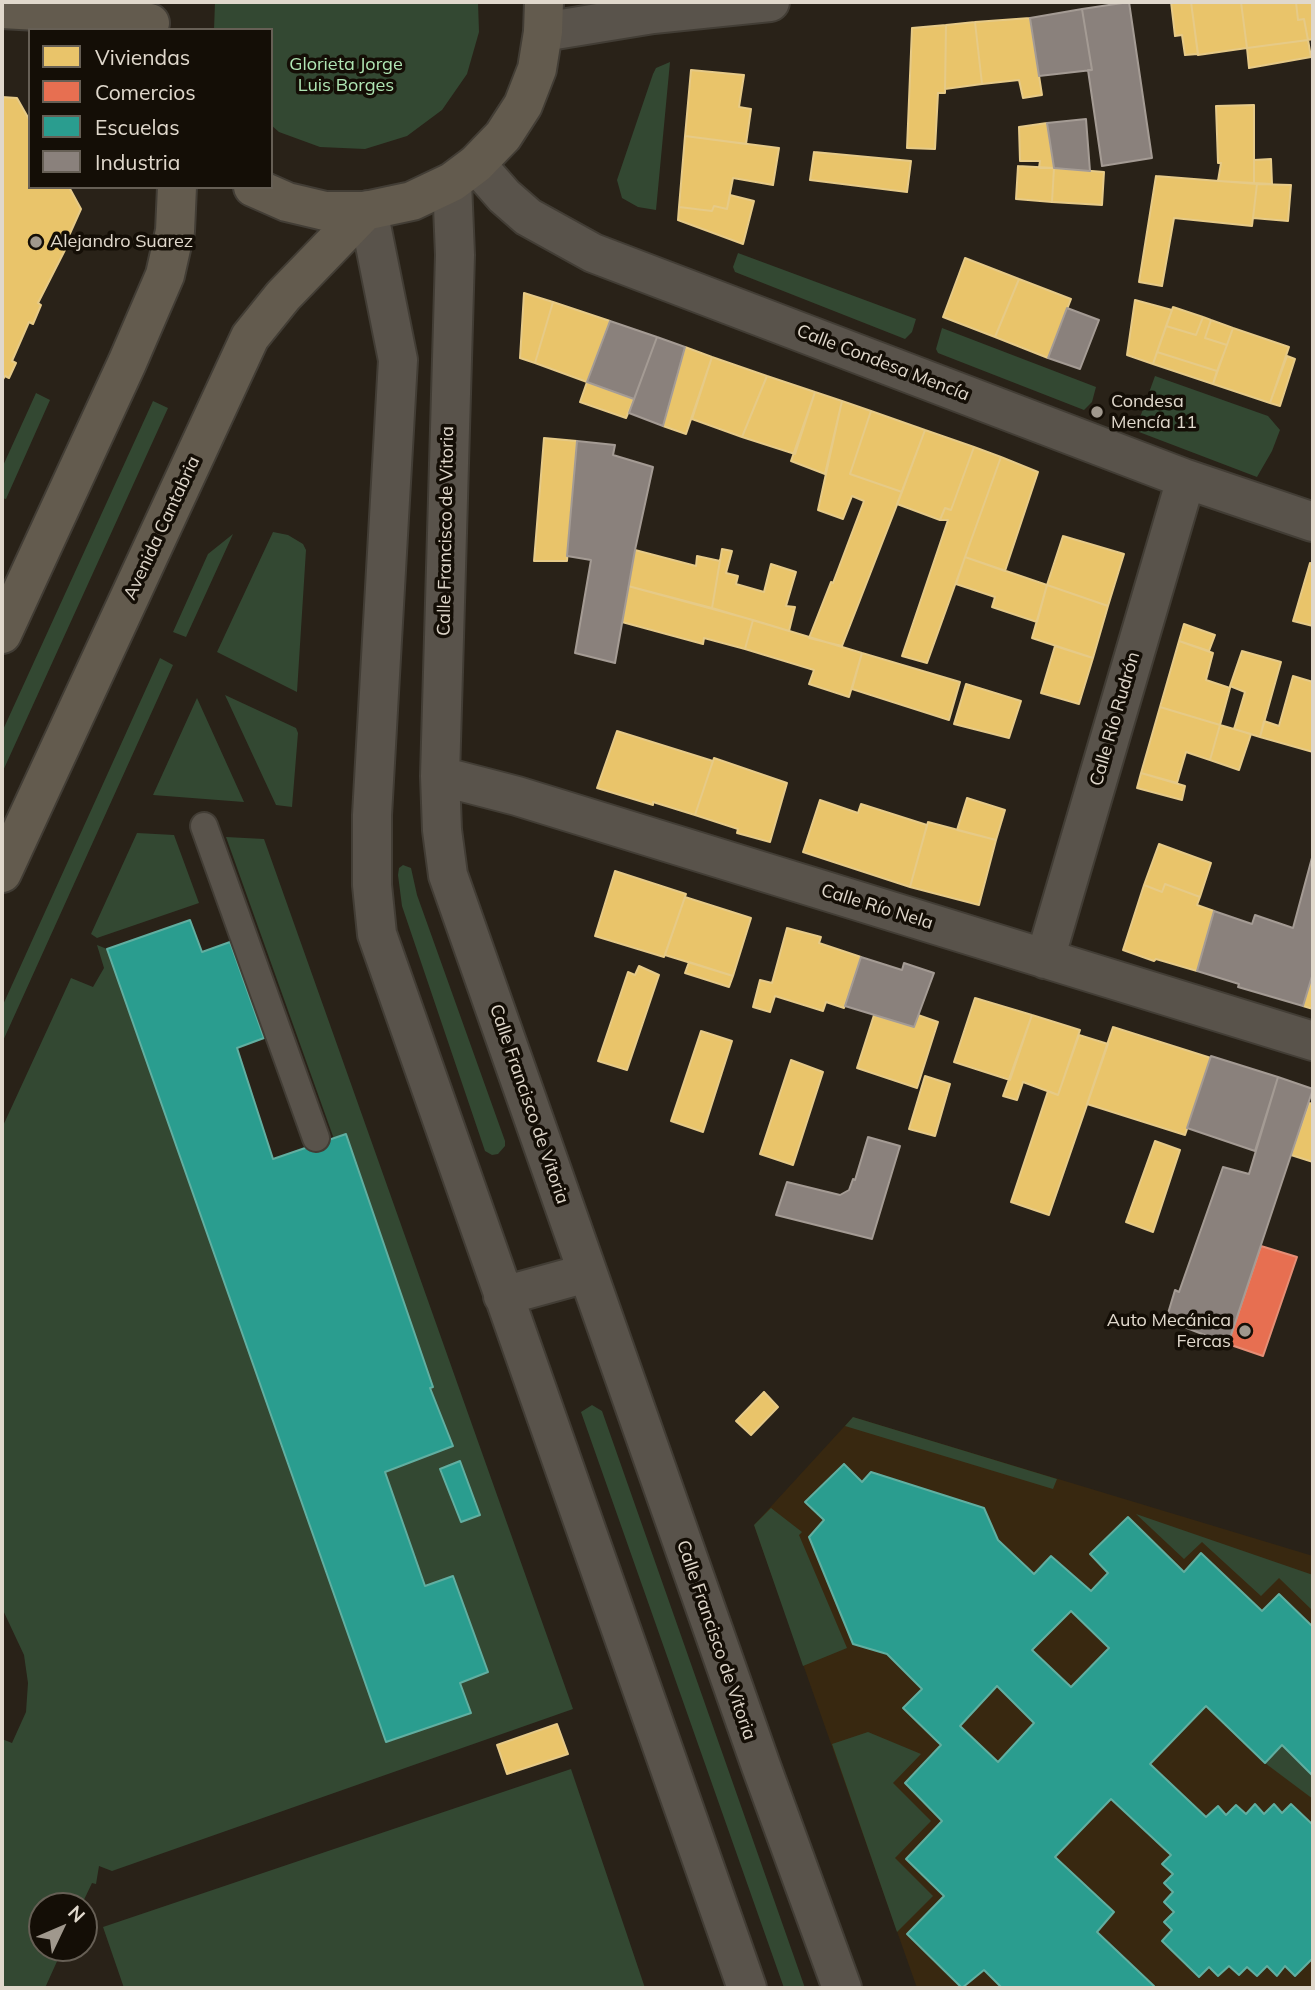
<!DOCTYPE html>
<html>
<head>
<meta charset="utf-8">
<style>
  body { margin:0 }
  #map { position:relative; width:1315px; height:1990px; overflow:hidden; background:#292218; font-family:Mulish,sans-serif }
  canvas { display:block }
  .frame { position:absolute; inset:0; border:4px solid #e0d8cc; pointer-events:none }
  .legend { position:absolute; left:28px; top:28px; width:245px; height:161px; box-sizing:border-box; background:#140e06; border:2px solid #665f55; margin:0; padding:9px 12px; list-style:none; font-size:21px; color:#e0d8cc }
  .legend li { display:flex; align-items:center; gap:14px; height:35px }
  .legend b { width:35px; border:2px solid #665f55 }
  .north { position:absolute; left:28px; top:1892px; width:70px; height:70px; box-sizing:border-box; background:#140e06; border:2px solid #665f55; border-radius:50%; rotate:46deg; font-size:19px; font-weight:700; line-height:28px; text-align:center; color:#e0d8cc }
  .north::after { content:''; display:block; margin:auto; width:24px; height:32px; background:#a0988d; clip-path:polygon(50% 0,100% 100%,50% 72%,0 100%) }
</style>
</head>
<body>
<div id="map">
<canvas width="1315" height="1990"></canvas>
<div class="frame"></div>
<ul class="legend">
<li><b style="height:19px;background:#e9c46a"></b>Viviendas</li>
<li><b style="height:19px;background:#e76f51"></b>Comercios</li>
<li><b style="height:19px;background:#2a9d8f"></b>Escuelas</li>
<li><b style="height:19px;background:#8a817c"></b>Industria</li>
</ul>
<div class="north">N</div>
</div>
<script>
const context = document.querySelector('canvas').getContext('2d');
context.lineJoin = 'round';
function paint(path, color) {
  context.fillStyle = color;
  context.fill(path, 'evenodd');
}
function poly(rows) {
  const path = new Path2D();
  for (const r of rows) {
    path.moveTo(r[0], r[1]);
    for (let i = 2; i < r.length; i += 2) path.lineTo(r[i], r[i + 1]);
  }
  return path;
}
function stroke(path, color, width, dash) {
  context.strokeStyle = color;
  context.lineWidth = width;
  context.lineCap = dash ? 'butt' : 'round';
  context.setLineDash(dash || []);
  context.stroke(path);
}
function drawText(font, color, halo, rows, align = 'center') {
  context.font = font + ' Mulish,sans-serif';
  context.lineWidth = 7;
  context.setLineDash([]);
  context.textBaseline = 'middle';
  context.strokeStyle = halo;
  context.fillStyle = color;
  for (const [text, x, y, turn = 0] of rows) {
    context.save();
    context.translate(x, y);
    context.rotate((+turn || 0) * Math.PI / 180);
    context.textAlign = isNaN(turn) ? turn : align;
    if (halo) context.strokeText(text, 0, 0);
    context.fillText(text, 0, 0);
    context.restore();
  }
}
paint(poly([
  [853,1417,1313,1556,1313,1988,917,1988,754,1525]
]), '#382810');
paint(poly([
  [215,2,478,2,479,32,467,74,442,110,407,136,365,149,320,147,279,132,271,125,271,30,214,30],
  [670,62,656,210,638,207,622,198,617,180,653,74,656,68],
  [738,253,916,319,912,332,905,339,735,272,733,267],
  [942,328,1096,387,1092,402,1084,410,938,353,936,349],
  [1155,376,1268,416,1280,430,1272,451,1257,477,1139,432,1138,423],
  [36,393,50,400,6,499,2,498,2,468],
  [153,401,168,408,2,773,2,732],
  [273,532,288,535,303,544,306,550,297,692,217,652],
  [233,534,186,637,173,632,208,554],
  [160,658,173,665,2,1043,2,1007],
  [225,695,296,728,298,733,292,807,276,805],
  [197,698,244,802,153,795],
  [137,833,174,835,199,903,97,938,91,934],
  [226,837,264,839,573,1709,112,1871,99,1866,96,1884,92,1883,81,1906,42,1906,42,1948,63,1948,45,1988,2,1988,2,1739,12,1743,26,1712,28,1683,24,1655,2,1608,2,1128,71,978,93,987,104,968,97,945,107,949,386,1741,460,1683,488,1672,453,1577,425,1586,385,1472,453,1446,430,1388,433,1387,346,1134,334,1139],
  [403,865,411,868,417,895,505,1141,505,1146,498,1154,492,1155,485,1151,402,906,398,875,399,868],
  [592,1405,602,1411,805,1988,784,1988,581,1412],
  [853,1417,1057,1479,1053,1489,845,1426],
  [771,1508,802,1532,799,1535,847,1648,803,1666,754,1525],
  [1136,1514,1313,1575,1313,1611,1279,1578,1261,1596,1202,1542,1184,1559],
  [868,1732,921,1754,893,1783,931,1821,895,1858,933,1896,897,1932,832,1744],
  [1282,1745,1313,1776,1313,1799,1265,1763],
  [571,1769,645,1988,124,1988,103,1927]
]), '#334832');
const homes = poly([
  [1171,2,1191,2,1198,54,1185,55,1182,35,1175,36,1171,2],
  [1191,2,1241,2,1247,48,1198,55,1191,2],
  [1241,2,1296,2,1298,20,1304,19,1308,40,1247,48,1241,2],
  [1296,2,1313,2,1313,39,1308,40,1304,19,1298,20,1296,2],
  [1030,18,1042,95,1023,98,1019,80,982,84,975,22,1030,18],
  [975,22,982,84,945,89,946,25,975,22],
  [946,25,945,93,938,93,935,149,907,148,912,28,946,25],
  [1308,40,1311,57,1249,68,1247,48,1308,40],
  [691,70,744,75,739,107,751,109,746,144,685,136,691,70],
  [2,97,17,98,30,121,30,187,69,187,81,209,63,249,65,250,38,303,41,305,33,324,29,322,12,361,16,363,9,378,5,376,2,381,2,97],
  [1254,105,1254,183,1218,181,1221,163,1218,163,1216,106,1254,105],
  [1047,123,1054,168,1039,168,1040,161,1020,161,1019,127,1047,123],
  [685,136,779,148,773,185,733,178,727,209,714,206,712,211,679,207,685,136],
  [814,152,911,161,907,192,810,180,814,152],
  [1271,159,1272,184,1254,183,1254,160,1271,159],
  [1018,166,1054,168,1052,202,1016,199,1018,166],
  [1054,168,1104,172,1102,205,1052,202,1054,168],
  [1156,176,1257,184,1252,226,1174,218,1162,286,1139,282,1156,176],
  [1257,184,1291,185,1288,221,1253,218,1257,184],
  [730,195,754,201,743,244,678,220,679,207,712,211,714,206,727,209,730,195],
  [965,258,1019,279,995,337,943,317,965,258],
  [1019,279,1071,299,1048,358,995,337,1019,279],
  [524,293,553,302,535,363,520,358,524,293],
  [1135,300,1172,310,1153,364,1127,355,1135,300],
  [553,302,610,321,587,382,535,363,553,302],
  [1173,307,1203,317,1196,335,1166,326,1173,307],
  [1203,317,1211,320,1205,338,1227,345,1217,371,1157,352,1166,326,1196,335,1203,317],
  [1211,320,1233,328,1227,345,1205,338,1211,320],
  [1233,328,1289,347,1270,403,1213,384,1233,328],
  [685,347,712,357,686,434,663,426,685,347],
  [1157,352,1217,371,1213,384,1153,364,1157,352],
  [1287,356,1295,359,1280,406,1270,403,1287,356],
  [712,357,767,376,742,437,692,419,712,357],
  [767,376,815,392,795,454,742,437,767,376],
  [587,382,634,399,626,418,580,402,587,382],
  [815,392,842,401,825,474,791,461,815,392],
  [842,401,871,411,850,474,902,492,842,646,809,638,831,582,833,583,864,501,852,496,843,519,818,510,842,401],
  [871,411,925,430,902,492,850,474,871,411],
  [925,430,974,447,951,510,945,508,940,520,897,504,925,430],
  [544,438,577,441,567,561,534,561,544,438],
  [974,447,1001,457,927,663,902,656,948,520,940,520,945,508,951,510,974,447],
  [1001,457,1038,472,1005,571,965,557,1001,457],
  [1063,536,1124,554,1108,606,1047,585,1063,536],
  [722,549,732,551,726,573,738,576,736,584,764,592,771,564,796,572,786,606,795,607,789,631,712,608,722,549],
  [635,550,696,566,697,556,720,561,712,608,628,586,635,550],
  [965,557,1047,585,1037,622,992,607,995,597,956,584,965,557],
  [1310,563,1313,564,1313,626,1293,621,1310,563],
  [1047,585,1108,606,1093,658,1032,638,1047,585],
  [628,586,753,620,745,649,704,638,703,644,622,622,628,586],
  [753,620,862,653,849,697,809,684,814,670,745,649,753,620],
  [1184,624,1215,635,1209,651,1179,641,1184,624],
  [1179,641,1213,653,1206,680,1230,688,1220,725,1160,707,1179,641],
  [1055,646,1093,658,1079,704,1041,693,1055,646],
  [1242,651,1281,662,1260,737,1234,729,1245,692,1230,686,1242,651],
  [862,653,960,682,949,720,852,689,862,653],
  [1293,676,1313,682,1313,752,1260,737,1264,721,1279,726,1293,676],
  [966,684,1021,701,1009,738,954,724,966,684],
  [1160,707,1220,725,1210,760,1186,752,1177,783,1141,773,1160,707],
  [1220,725,1251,734,1239,770,1210,760,1220,725],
  [617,731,713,761,695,815,653,802,653,805,597,788,617,731],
  [714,758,787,783,770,842,737,833,738,829,695,815,714,758],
  [1141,773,1185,786,1182,800,1137,788,1141,773],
  [967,798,1005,810,996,840,957,830,967,798],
  [820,800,858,813,861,804,927,825,910,887,803,852,820,800],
  [928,822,996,840,979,905,910,887,928,822],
  [1159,844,1211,863,1200,897,1165,884,1162,892,1144,885,1159,844],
  [615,871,686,894,664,957,595,936,615,871],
  [1165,884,1200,897,1197,905,1214,911,1197,971,1156,959,1154,961,1123,950,1144,885,1162,892,1165,884],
  [685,897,751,918,733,976,665,955,685,897],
  [787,928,821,937,819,943,861,957,844,1008,826,1002,823,1011,775,996,770,1012,753,1007,760,980,772,983,787,928],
  [689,962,733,976,729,987,685,973,689,962],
  [639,966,659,975,627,1070,598,1061,628,972,635,975,639,966],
  [1313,973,1313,1009,1303,1006,1313,973],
  [975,998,1032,1015,1010,1080,954,1062,975,998],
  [874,1015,914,1027,918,1015,938,1022,917,1088,857,1068,874,1015],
  [1032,1015,1080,1030,1058,1095,1023,1082,1017,1100,1003,1096,1032,1015],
  [1113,1027,1211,1058,1185,1135,1087,1104,1113,1027],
  [701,1031,732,1041,703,1132,671,1121,701,1031],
  [1079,1035,1108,1044,1049,1215,1011,1202,1048,1091,1058,1095,1079,1035],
  [791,1060,823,1072,793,1165,760,1154,791,1060],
  [925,1076,950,1084,935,1136,909,1129,925,1076],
  [1309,1103,1313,1104,1313,1162,1291,1155,1309,1103],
  [1155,1141,1180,1150,1153,1232,1126,1222,1155,1141],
  [764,1392,778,1407,751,1435,736,1421,764,1392],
  [557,1724,568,1754,507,1774,497,1745,557,1724]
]);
paint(homes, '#e9c46a');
stroke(homes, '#e6ca87', 2);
const shops = poly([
  [1261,1246,1297,1257,1263,1356,1228,1344,1261,1246]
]);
paint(shops, '#e76f51');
stroke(shops, '#e58e76', 2);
const schools = poly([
  [190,920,202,952,230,942,264,1038,237,1048,273,1159,346,1134,433,1387,430,1388,453,1446,385,1472,425,1586,453,1576,488,1672,460,1683,471,1713,386,1742,107,949,190,920],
  [460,1461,480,1515,461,1522,440,1469,460,1461],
  [844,1464,862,1482,871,1472,984,1508,998,1540,1034,1574,1051,1556,1091,1591,1108,1573,1090,1554,1128,1517,1184,1572,1201,1553,1262,1611,1279,1594,1313,1627,1313,1776,1282,1745,1265,1763,1206,1706,1150,1764,1206,1817,1218,1806,1226,1815,1236,1805,1246,1814,1255,1804,1264,1814,1274,1804,1282,1813,1291,1804,1313,1825,1313,1958,1295,1976,1285,1966,1277,1976,1267,1966,1257,1976,1247,1967,1239,1975,1229,1966,1218,1976,1209,1967,1199,1977,1162,1941,1172,1930,1164,1922,1174,1912,1164,1902,1173,1892,1164,1883,1173,1874,1162,1864,1171,1855,1111,1799,1055,1857,1114,1912,1097,1932,1154,1986,1153,1988,1002,1988,984,1970,962,1988,907,1934,944,1896,906,1859,942,1821,905,1783,941,1745,903,1708,922,1689,887,1654,853,1644,809,1537,824,1520,805,1502,844,1464],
  [1071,1611,1109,1648,1071,1687,1032,1650,1071,1611],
  [997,1686,1034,1723,998,1762,960,1726,997,1686]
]);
paint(schools, '#2a9d8f');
stroke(schools, '#61afa1', 2);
const industry = poly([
  [1129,2,1152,158,1102,166,1088,70,1092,70,1082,9,1129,2],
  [1082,9,1092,70,1039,76,1030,18,1082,9],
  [1086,119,1090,171,1054,168,1047,123,1086,119],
  [1067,308,1099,320,1080,369,1048,358,1067,308],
  [610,321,657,337,634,399,587,382,610,321],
  [657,337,685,347,663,426,629,413,657,337],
  [577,441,615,445,613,455,653,467,635,550,615,663,575,653,591,560,567,556,577,441],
  [1313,854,1313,973,1303,1006,1238,987,1239,984,1197,971,1214,911,1252,924,1255,915,1293,928,1313,854],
  [861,957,902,970,904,963,934,973,914,1027,845,1006,861,957],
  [1211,1056,1278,1077,1255,1151,1187,1128,1211,1056],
  [1278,1077,1313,1089,1228,1344,1166,1320,1175,1290,1179,1292,1223,1167,1249,1174,1278,1077],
  [868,1137,900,1146,872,1239,776,1215,787,1182,840,1195,849,1190,853,1179,855,1180,868,1137]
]);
paint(industry, '#8a817c');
stroke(industry, '#a49b94', 2);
const lane = poly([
  [204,826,316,1138]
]);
const street = poly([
  [543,32,653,14,770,2],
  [476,164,504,196,528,217,593,253,1186,479,1313,522],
  [452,182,455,255,440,776,442,830,448,875,761,1766,842,1988],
  [368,210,398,360,372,815,372,885,377,934,747,1988],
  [440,776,517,796,1313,1041],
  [1045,959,1186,479],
  [503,1296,587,1273]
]);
const primary = poly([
  [2,9,91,14,150,23],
  [253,187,287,202,325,211,365,211,412,201,452,182,476,164,503,136,523,105,537,69,543,32,544,2],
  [2,634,127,363,165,275,175,231,177,187],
  [2,873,250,337,283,296,365,211]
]);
stroke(lane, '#423d35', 30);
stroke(street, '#423d35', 42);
stroke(primary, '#423d35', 42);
stroke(lane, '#59534b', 26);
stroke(street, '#59534b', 38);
stroke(primary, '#635b4e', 38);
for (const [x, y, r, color] of [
  [36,242,7,"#a0988d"],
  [1097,412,7,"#a0988d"],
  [1245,1331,7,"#a0988d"]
]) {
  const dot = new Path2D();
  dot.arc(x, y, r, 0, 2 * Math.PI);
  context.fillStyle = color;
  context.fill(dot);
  stroke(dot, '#140e06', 2.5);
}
drawText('18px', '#b0e6b4', '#140e06', [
  ["Glorieta Jorge",346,65],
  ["Luis Borges",346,86]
]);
drawText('18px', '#e0d8cc', '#140e06', [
  ["Alejandro Suarez",50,242],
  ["Condesa",1111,402],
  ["Mencía 11",1111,423],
  ["Auto Mecánica",1231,1321,"right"],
  ["Fercas",1231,1342,"right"]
], 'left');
drawText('18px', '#e0d8cc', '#140e06', [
  ["Calle Condesa Mencía",883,363,21],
  ["Avenida Cantabria",162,528,-65],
  ["Calle Francisco de Vitoria",446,531,-89],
  ["Calle Río Rudrón",1115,719,-74],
  ["Calle Río Nela",877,907,17],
  ["Calle Francisco de Vitoria",529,1104,71],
  ["Calle Francisco de Vitoria",716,1640,71]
]);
</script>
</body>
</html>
